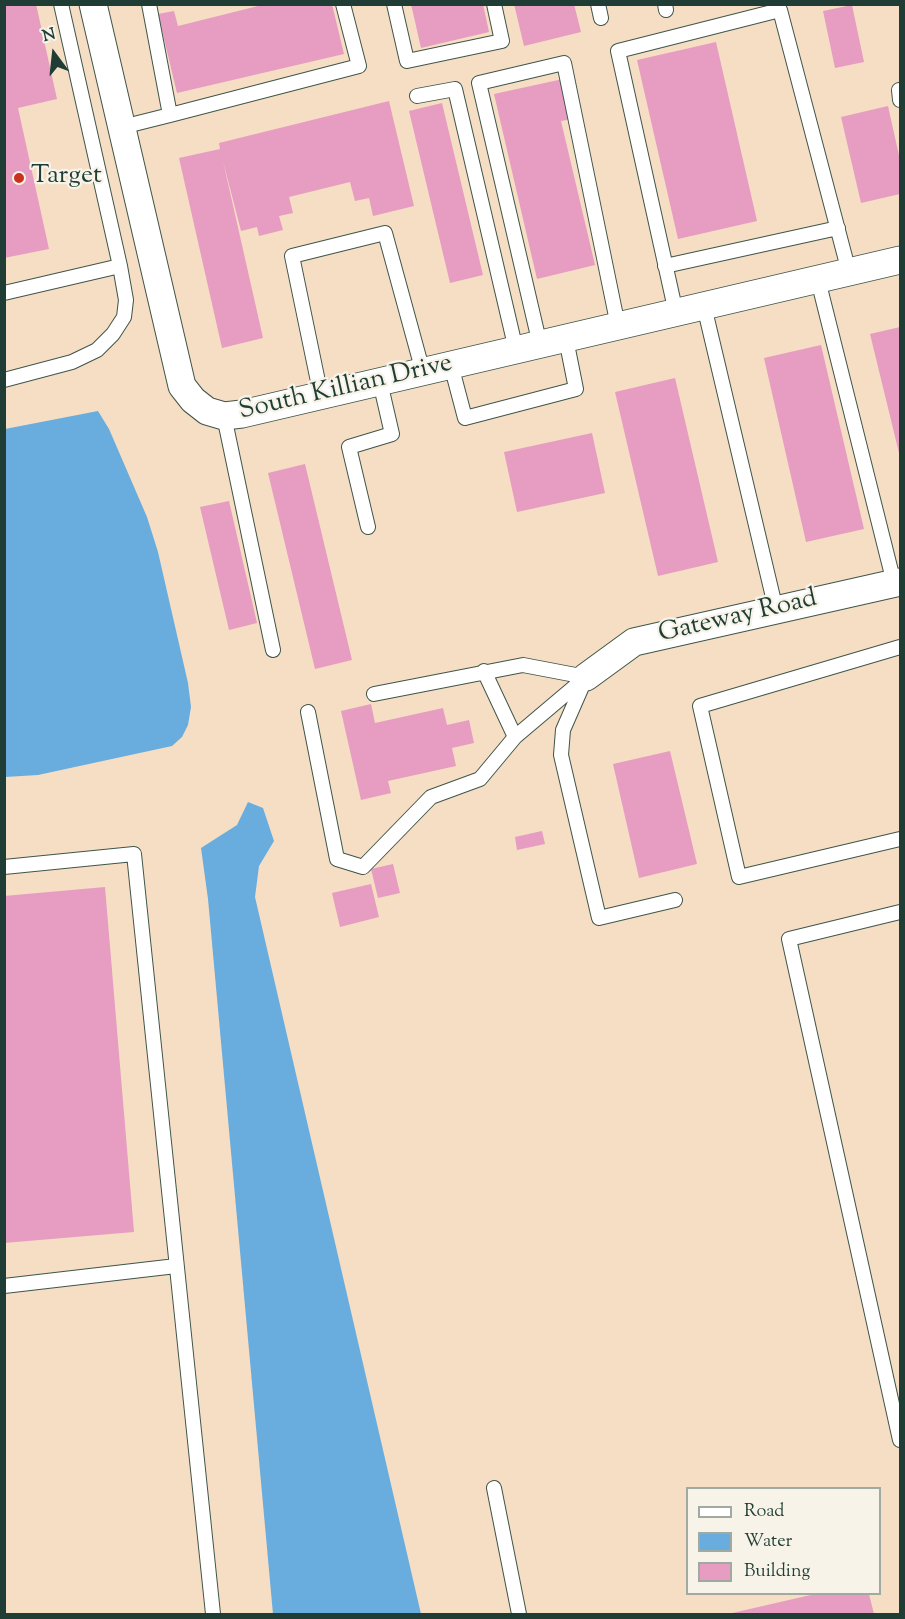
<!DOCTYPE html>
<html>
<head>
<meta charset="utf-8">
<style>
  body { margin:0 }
  #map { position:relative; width:905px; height:1619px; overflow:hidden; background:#f5dec3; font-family:"Sorts Mill Goudy",serif }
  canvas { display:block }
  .frame { position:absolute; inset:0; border:6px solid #1f3d34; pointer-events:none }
  .legend { position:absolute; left:686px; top:1487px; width:195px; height:108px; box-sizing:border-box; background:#f7f3e8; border:2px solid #a1aaa0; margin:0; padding:8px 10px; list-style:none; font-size:18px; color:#1f3d34 }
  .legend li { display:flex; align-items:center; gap:12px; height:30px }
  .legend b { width:30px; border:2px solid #a1aaa0 }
  .north { position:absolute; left:24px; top:24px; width:60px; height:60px; -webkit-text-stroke:4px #f7f3e8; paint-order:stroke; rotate:345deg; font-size:16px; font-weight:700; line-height:24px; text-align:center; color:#1f3d34 }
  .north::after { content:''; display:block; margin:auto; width:21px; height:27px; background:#1f3d34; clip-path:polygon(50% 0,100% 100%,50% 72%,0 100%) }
</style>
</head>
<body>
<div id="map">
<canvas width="905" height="1619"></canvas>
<div class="frame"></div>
<ul class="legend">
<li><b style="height:8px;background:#fff"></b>Road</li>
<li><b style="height:16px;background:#69acde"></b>Water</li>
<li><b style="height:16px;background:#e69dc1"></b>Building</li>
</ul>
<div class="north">N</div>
</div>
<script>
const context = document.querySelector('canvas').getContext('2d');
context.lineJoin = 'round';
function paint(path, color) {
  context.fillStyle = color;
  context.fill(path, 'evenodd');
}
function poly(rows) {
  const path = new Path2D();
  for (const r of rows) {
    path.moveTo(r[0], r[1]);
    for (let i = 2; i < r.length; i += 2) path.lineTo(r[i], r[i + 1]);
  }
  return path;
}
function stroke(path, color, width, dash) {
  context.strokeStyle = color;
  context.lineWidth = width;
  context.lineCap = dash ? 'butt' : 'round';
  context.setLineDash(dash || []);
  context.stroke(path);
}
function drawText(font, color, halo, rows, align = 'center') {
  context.font = font + ' "Sorts Mill Goudy",serif';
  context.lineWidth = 4.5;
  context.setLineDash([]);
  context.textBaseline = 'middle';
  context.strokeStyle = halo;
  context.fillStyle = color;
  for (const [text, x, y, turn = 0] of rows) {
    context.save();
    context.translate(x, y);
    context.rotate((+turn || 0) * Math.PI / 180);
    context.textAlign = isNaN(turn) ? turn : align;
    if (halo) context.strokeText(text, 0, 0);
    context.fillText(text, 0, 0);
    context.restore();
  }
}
paint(poly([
  [98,411,109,429,147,517,158,552,188,683,191,707,188,725,182,737,172,746,38,775,5,777,5,429],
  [248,802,263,808,274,841,259,866,255,897,421,1614,273,1614,208,899,201,848,237,825]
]), '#69acde');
paint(poly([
  [4,4,36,4,57,99,18,108,49,249,4,258],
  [266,4,332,4,344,54,177,93,158,14,174,11,178,26],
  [411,4,483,4,489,32,421,48],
  [514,4,574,4,581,32,524,46],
  [852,5,864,62,835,68,823,11],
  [716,42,757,221,678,239,637,60],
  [563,79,572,119,561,121,595,265,537,279,494,94],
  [389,101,414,206,373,216,369,198,355,201,350,182,289,197,293,213,279,216,283,230,259,236,257,227,241,231,223,161,263,338,222,348,179,158,220,149,219,143],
  [442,103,483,275,450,283,409,111],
  [888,106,900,160,900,194,861,203,841,117],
  [900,327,900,457,870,334],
  [821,345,864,529,806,542,764,358],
  [675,378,718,562,658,576,615,392],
  [592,433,605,493,517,512,504,452],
  [305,464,352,660,315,669,268,473],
  [229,501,257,623,229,630,200,507],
  [371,704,375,723,443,708,447,725,469,720,474,743,452,748,456,766,388,781,391,793,361,800,341,711],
  [670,751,697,864,639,878,613,764],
  [542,831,545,844,517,850,515,837],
  [393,864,400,893,378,898,371,869],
  [371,884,379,917,340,927,332,893],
  [105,887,134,1232,4,1243,4,896],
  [815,1594,869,1594,874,1614,728,1614]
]), '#e69dc1');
const lane = poly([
  [394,4,407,61,502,41,494,4],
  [598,4,601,18],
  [665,4,666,10],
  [899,90,900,100],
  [417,96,455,89,516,350],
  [170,115,359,66,343,4],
  [122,127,170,115,149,4],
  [665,266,838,228],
  [818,280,894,583],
  [4,293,120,266],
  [704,306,776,610],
  [676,313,618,51,780,10,849,272],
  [540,345,479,83,564,63,618,326],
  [451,365,465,418,576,389,566,339],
  [4,380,72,362,97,350,113,334,124,317,126,300,120,266,61,4],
  [321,396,292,256,385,233,423,372],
  [224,416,273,650],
  [368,527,349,447,392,434,380,382],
  [900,647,700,706,739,877,900,839],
  [484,671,515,737],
  [584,682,563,730,561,755,599,918,675,900],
  [374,694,523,665,586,677],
  [308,712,337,859,363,867,431,797,480,779,515,737,586,677],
  [4,867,134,854,213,1614],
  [900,912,789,939,900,1440],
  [4,1286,176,1266],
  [494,1488,519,1614]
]);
const street = poly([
  [93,4,182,386,193,400,207,411,224,416,242,414,900,260],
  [586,677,634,642,900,582]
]);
stroke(lane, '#3f5549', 16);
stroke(street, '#3f5549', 29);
stroke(lane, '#fff', 14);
stroke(street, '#fff', 27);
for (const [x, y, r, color] of [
  [19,178,6,"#c8321e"]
]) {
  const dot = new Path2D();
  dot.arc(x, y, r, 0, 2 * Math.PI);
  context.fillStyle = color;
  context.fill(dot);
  stroke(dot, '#f7f3e8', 2);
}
drawText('26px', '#1f3d34', '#f7f3e8', [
  ["Target",31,178]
], 'left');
drawText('26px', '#1f3d34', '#f7f3e8', [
  ["South Killian Drive",346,389,-13],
  ["Gateway Road",738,618,-13]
]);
</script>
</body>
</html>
